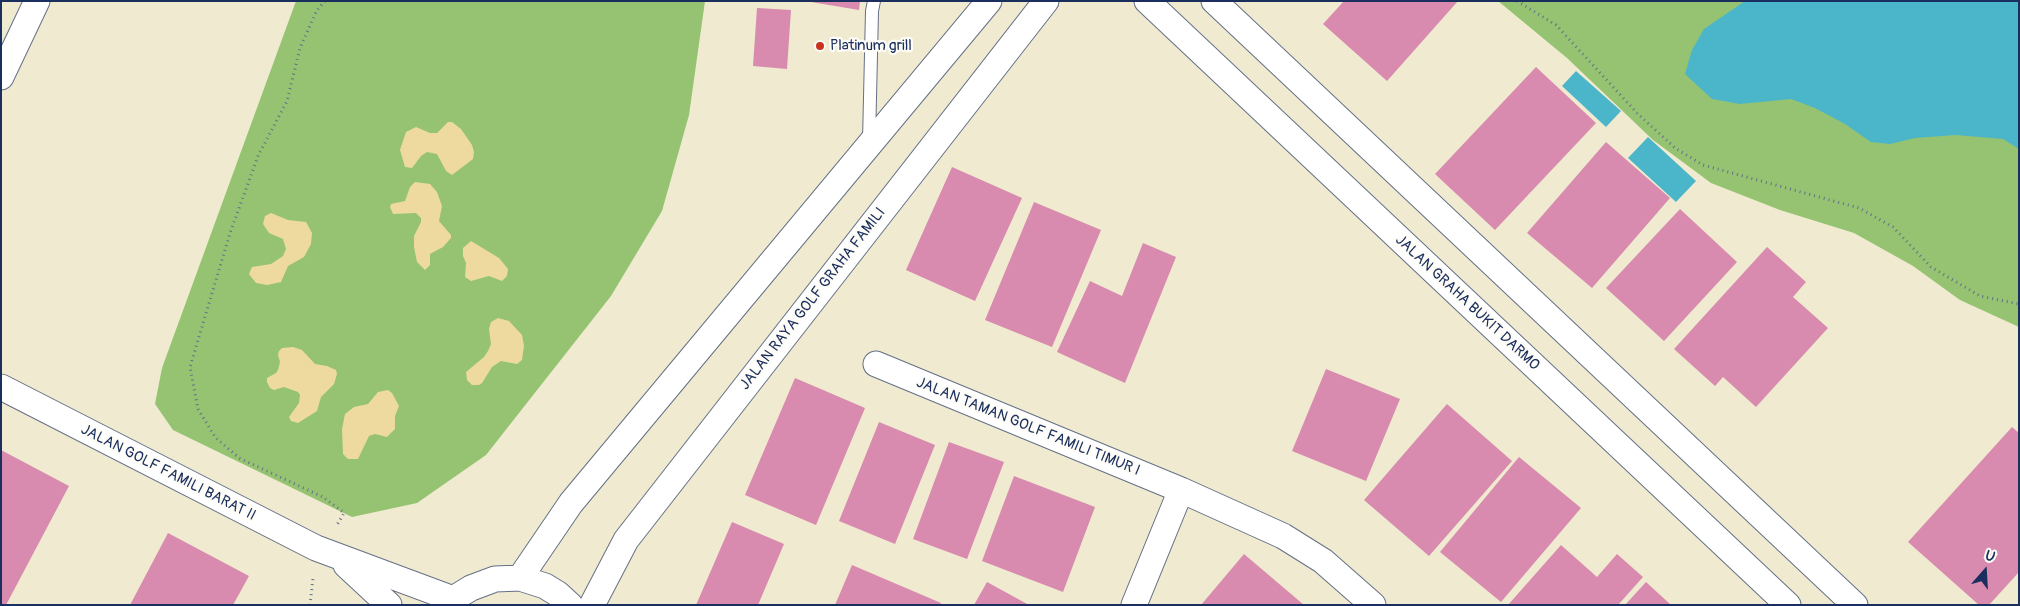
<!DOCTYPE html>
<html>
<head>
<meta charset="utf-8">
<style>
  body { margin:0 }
  #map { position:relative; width:2020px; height:606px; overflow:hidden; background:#efead0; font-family:Pangolin,sans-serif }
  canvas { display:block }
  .frame { position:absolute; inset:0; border:2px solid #1b2f5e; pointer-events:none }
  .north { position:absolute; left:1960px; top:546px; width:50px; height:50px; -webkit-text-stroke:4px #fdfcf7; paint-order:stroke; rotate:19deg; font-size:14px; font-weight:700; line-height:20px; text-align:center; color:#1b2f5e }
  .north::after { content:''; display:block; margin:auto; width:18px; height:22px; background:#1b2f5e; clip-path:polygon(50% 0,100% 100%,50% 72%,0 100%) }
</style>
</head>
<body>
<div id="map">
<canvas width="2020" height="606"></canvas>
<div class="frame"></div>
<div class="north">U</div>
</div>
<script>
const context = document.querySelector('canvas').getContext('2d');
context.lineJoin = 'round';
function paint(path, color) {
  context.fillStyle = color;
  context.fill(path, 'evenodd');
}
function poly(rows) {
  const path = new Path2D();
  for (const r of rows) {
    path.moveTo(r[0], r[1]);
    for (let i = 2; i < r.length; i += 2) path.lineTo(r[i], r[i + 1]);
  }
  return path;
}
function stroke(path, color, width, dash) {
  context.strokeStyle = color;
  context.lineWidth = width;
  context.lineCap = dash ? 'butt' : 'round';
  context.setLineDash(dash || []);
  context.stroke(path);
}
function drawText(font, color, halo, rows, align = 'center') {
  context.font = font + ' Pangolin,sans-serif';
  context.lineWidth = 4.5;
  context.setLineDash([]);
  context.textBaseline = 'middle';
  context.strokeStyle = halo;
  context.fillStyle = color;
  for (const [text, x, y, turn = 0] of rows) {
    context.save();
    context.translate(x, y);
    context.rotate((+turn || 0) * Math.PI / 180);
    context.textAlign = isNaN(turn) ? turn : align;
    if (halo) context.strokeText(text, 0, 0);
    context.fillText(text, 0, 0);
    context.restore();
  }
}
paint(poly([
  [296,1,705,1,689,115,662,211,611,296,486,455,417,503,352,517,173,430,155,404,162,368],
  [1498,1,2019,1,2019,327,1960,300,1913,266,1854,233,1780,210,1711,183,1653,140,1567,58]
]), '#95c372');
paint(poly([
  [448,122,452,122,461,129,472,145,474,152,473,159,452,175,446,171,437,154,427,152,421,156,412,168,405,167,400,150,406,132,416,127,430,133,437,133],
  [415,182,430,184,437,192,442,206,439,221,451,235,451,238,443,247,430,254,430,265,425,270,417,262,414,247,414,236,421,222,421,218,416,213,393,214,390,207,391,204,405,201,410,187],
  [271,213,288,220,306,222,312,233,311,244,304,257,288,266,281,282,267,285,256,283,249,274,252,267,271,264,283,256,286,249,283,239,269,233,263,224,265,216],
  [471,241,499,258,508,269,507,276,502,281,489,276,471,281,465,277,466,263,463,256,463,248],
  [498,318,509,321,522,335,524,346,522,360,517,364,501,361,492,367,482,383,479,385,472,385,467,380,466,372,484,357,488,351,491,344,489,329,491,322],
  [293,347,302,350,315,364,327,366,336,370,337,374,334,384,321,397,317,411,298,423,291,421,289,417,299,403,300,395,298,392,284,387,274,390,270,388,267,382,267,378,276,373,278,370,280,362,278,355,279,351,282,348],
  [388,390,392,393,399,406,395,416,395,429,387,437,375,434,369,436,358,459,348,459,343,454,342,429,345,414,354,407,368,404,378,392]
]), '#eeda9e');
paint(poly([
  [1745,1,2019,1,2019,149,2003,139,1956,135,1915,138,1890,144,1871,142,1845,124,1815,108,1791,99,1740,104,1712,99,1685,74,1692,50,1704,29],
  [1576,71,1621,111,1606,127,1562,86],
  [1648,137,1696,181,1676,202,1628,158]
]), '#4bb5c9');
paint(poly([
  [805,1,860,1,859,10],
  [1344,1,1458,1,1387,81,1323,24],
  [757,8,791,10,787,69,753,66],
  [1536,67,1596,123,1495,230,1435,174],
  [1606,142,1670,198,1592,288,1527,233],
  [952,167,1022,198,975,301,906,270],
  [1034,202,1101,230,1052,347,985,320],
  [1680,209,1737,262,1664,341,1606,288],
  [1143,243,1176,257,1125,383,1057,352,1090,281,1122,296],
  [1767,247,1806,282,1793,297,1828,328,1756,407,1723,377,1715,386,1674,349],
  [1326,369,1400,399,1366,481,1292,451],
  [795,378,865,408,816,525,745,495],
  [1447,404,1512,461,1429,556,1364,500],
  [879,422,935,445,895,544,839,521],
  [2012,427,2019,433,2019,572,1989,605,1979,605,1908,542],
  [949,442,1004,462,967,559,913,539],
  [1,450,69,486,6,605,1,605],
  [1519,457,1581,508,1501,602,1440,552],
  [1014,476,1095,507,1063,592,982,561],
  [732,522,784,544,758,605,696,605],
  [168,533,249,576,233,605,130,605],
  [1561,545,1597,577,1617,554,1643,577,1618,605,1508,605],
  [1244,554,1304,605,1201,605],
  [852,565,941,603,940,605,835,605],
  [987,582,1029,605,974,605],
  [1646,582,1671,605,1625,605]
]), '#d88bae');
const lane = poly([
  [869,141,872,11,874,1]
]);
const street = poly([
  [1147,1,1788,605],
  [1214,1,1855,605],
  [1,77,37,1],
  [876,364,1181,490,1283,536,1323,561,1373,605],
  [1,387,316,548,453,599],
  [346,565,389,605],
  [520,578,571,503,989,1],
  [448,605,453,599,471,588,495,579,520,578,545,586,558,594,570,605],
  [592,605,626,540,1046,1],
  [1134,605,1181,490]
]);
stroke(lane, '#657086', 14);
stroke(street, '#657086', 27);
stroke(poly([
  [325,1,317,10,300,48,287,101,258,156,230,233,190,367,198,409,215,437,239,458,323,497,344,513,337,525],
  [1517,1,1556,25,1637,113,1675,148,1703,165,1859,208,1893,227,1931,267,1980,296,2019,304],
  [310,605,313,578]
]), '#657086', 3, [1, 4]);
stroke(lane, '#fff', 12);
stroke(street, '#fff', 25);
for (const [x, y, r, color] of [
  [820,46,5,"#c8321e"]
]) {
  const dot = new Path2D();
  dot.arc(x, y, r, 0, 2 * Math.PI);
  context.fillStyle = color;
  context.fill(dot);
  stroke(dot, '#fdfcf7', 2);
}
drawText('15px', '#1b2f5e', '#fdfcf7', [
  ["Platinum grill",830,46]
], 'left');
drawText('15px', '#1b2f5e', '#fdfcf7', [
  ["JALAN RAYA GOLF GRAHA FAMILI",813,299,-52],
  ["JALAN GRAHA BUKIT DARMO",1467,303,43],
  ["JALAN TAMAN GOLF FAMILI TIMUR I",1028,427,22],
  ["JALAN GOLF FAMILI BARAT II",168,473,27]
]);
</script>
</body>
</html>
